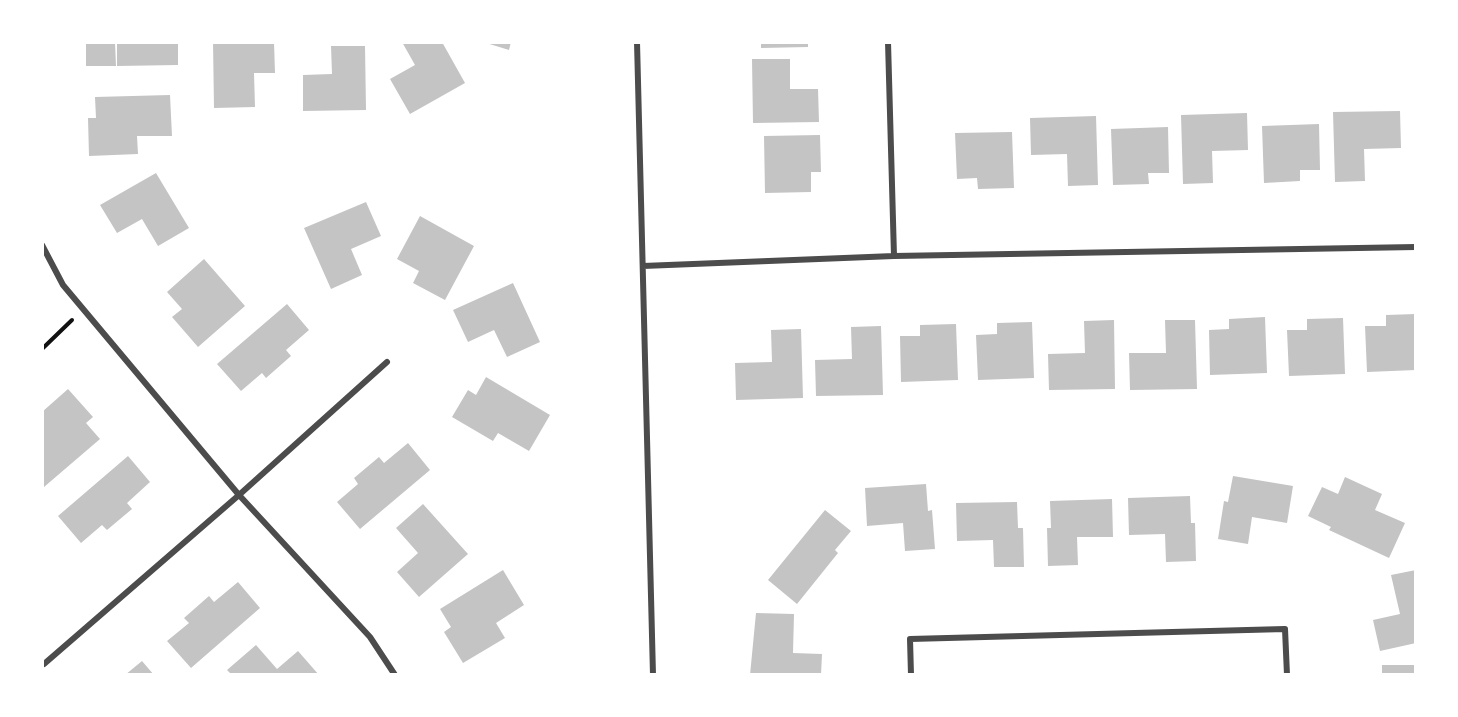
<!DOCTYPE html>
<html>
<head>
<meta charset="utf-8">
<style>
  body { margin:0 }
  #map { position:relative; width:1458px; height:717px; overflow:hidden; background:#fff; font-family:Barlow,sans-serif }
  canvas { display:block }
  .frame { position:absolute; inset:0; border:44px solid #fff; pointer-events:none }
</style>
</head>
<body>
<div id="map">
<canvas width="1458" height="717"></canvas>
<div class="frame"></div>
</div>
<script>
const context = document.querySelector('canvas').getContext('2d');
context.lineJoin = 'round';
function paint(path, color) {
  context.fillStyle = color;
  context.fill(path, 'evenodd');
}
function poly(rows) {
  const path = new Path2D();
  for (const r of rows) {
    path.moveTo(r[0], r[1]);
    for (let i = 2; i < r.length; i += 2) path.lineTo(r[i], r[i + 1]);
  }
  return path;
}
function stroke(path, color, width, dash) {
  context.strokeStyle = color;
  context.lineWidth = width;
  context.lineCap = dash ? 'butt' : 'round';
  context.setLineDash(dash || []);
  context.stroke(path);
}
paint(poly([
  [86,42,115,42,116,66,86,66],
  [117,42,178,42,178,65,117,66],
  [213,42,274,42,275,73,254,73,255,107,214,108],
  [402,42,442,42,465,83,410,114,390,79,415,65],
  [483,42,511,42,509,50],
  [761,42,808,42,808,47,761,48],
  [331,46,365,46,366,110,303,111,303,75,332,74],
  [752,59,790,59,790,89,818,89,819,122,753,123],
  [170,95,172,136,137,136,138,154,89,156,88,118,96,118,95,97],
  [1400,111,1401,148,1364,149,1365,181,1335,182,1333,112],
  [1247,113,1248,150,1212,151,1213,183,1183,184,1181,115],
  [1096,116,1098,185,1068,186,1067,154,1031,155,1030,118],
  [1319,124,1320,170,1300,170,1300,181,1264,183,1262,126],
  [1168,127,1169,173,1148,173,1149,184,1113,185,1111,129],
  [1012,132,1014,188,978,189,977,178,957,179,955,133],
  [820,135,821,172,811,172,811,192,765,193,764,136],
  [156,173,189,228,158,246,142,219,117,233,100,205],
  [366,202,381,236,351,249,362,275,331,289,304,228],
  [420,216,474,246,445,300,413,283,419,271,397,259],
  [204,259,245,306,198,347,172,317,182,309,167,292],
  [513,283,540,342,507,357,494,330,468,342,453,310],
  [287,304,309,330,286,350,291,356,266,378,262,373,241,391,217,364],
  [1416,314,1416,370,1367,372,1365,326,1386,326,1386,315],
  [1265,317,1267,373,1210,375,1209,330,1229,329,1229,319],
  [1343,318,1345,374,1289,376,1287,330,1307,330,1307,319],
  [1114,320,1115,389,1049,390,1048,354,1085,353,1084,321],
  [1165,320,1195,320,1197,389,1130,390,1129,353,1166,353],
  [1032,322,1034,378,978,380,976,335,997,334,997,323],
  [956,324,958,380,901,382,900,336,920,336,920,325],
  [881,326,883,395,816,396,815,360,852,359,851,327],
  [801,329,803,398,736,400,735,363,772,362,771,330],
  [486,377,550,415,529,451,498,433,493,441,452,417,468,390,476,395],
  [68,389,93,417,86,423,100,439,44,487,42,412],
  [408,443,430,470,360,529,337,502,358,484,354,478,379,457,384,463],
  [128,456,150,482,127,503,132,509,107,530,102,525,81,543,58,516],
  [1233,476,1293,486,1287,523,1252,517,1248,544,1218,539,1224,501,1228,502],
  [1345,477,1382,494,1375,510,1405,523,1389,558,1329,530,1331,527,1308,516,1322,487,1338,494],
  [926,484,928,511,932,510,935,549,905,551,903,523,867,526,865,488],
  [1190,496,1191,523,1195,523,1196,561,1166,562,1165,534,1129,535,1128,498],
  [1112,499,1113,537,1077,537,1078,565,1048,566,1047,528,1051,528,1050,501],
  [1017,502,1018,528,1023,528,1024,567,994,567,993,540,957,541,956,503],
  [423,504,468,554,419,597,397,572,418,553,396,528],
  [825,510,851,531,835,550,838,553,797,604,768,580],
  [503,570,524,605,496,623,505,638,463,663,444,632,451,627,440,609],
  [1416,570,1416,643,1380,651,1373,620,1400,614,1391,575],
  [238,582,260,608,191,668,167,641,189,623,184,618,209,596,214,602],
  [756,613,794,614,793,653,822,654,821,675,750,675],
  [256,645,277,669,298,651,319,675,232,675,227,670],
  [142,661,154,675,125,675],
  [1382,665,1416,665,1416,675,1382,675]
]), '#c4c4c4');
stroke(poly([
  [42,349,72,320]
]), '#111', 4);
stroke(poly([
  [637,42,653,675],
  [888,42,894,256],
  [42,245,63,285,239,495,370,637,395,675],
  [643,266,894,256,1416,247],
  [44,664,239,495,387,362],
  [911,675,910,639,1285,629,1287,675]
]), '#4c4c4c', 6);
</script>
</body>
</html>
